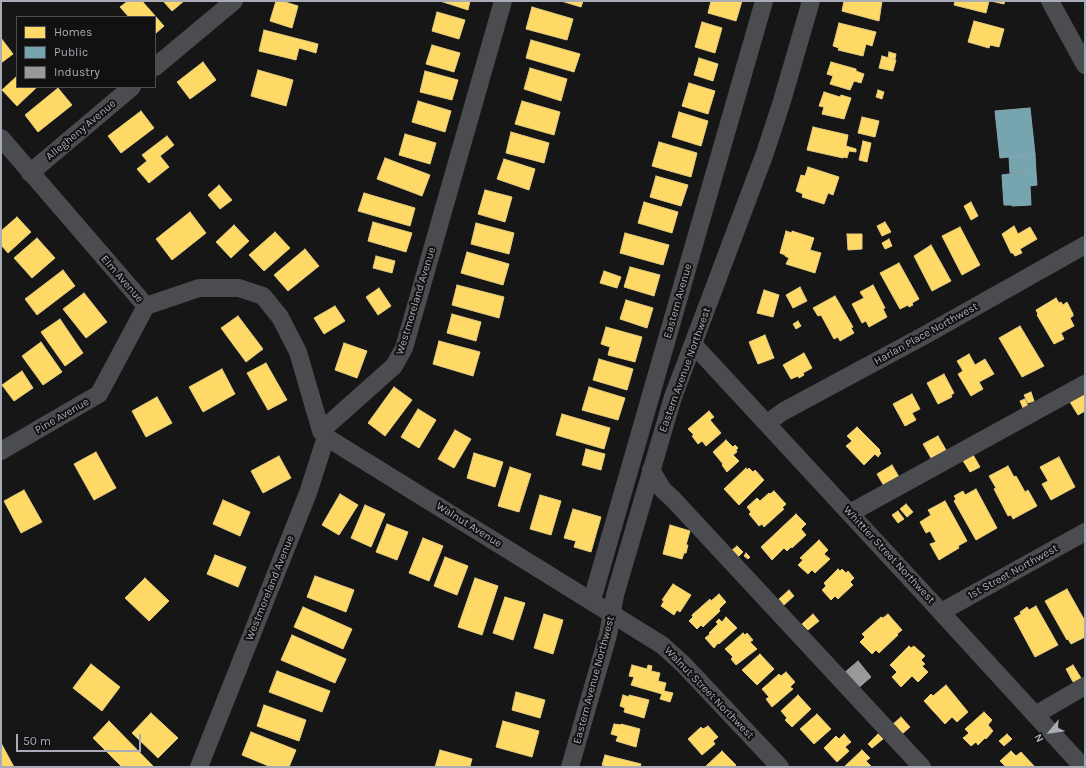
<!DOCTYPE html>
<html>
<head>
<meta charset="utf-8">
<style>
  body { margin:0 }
  #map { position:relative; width:1086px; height:768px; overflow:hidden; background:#161617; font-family:Karla,sans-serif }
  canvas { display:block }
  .frame { position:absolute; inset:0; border:2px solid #a9acb6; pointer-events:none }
  .legend { position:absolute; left:16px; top:16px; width:140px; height:72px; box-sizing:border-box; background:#111112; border:1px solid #4e4f54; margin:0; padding:5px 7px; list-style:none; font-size:12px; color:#a9acb6 }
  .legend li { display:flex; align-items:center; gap:8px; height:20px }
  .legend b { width:20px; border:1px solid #4e4f54 }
  .north { position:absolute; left:1030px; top:712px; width:40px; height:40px; -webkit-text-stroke:3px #111112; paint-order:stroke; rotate:241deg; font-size:11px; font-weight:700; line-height:16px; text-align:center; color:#a9acb6 }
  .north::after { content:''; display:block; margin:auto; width:14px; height:18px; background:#a9acb6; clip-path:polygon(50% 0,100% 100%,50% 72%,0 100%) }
  .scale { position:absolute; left:16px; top:734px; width:125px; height:18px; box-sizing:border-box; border:2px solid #a9acb6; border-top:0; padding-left:5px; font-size:12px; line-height:14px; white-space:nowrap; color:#a9acb6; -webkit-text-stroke:3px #111112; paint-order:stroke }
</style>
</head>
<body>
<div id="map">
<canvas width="1086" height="768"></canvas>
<div class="frame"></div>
<ul class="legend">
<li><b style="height:11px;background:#ffd966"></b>Homes</li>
<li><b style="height:11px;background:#76a5af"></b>Public</li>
<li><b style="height:11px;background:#999"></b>Industry</li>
</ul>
<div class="north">N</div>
<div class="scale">50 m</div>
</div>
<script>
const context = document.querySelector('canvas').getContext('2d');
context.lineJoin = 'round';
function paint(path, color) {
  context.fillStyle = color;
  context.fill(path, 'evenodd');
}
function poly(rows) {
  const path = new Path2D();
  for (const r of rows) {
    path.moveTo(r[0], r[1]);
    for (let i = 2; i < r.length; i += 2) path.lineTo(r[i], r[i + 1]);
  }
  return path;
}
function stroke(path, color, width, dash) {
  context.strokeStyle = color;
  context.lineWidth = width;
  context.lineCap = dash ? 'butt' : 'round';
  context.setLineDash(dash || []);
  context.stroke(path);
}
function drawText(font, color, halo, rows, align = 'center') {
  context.font = font + ' Karla,sans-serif';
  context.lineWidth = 4;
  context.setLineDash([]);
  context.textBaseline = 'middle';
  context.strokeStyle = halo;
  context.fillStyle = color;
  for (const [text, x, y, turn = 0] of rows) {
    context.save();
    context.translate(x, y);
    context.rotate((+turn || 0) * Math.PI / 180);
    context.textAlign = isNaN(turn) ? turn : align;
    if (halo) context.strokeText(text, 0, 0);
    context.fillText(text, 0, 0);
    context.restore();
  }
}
const homes = poly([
  [128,1,142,1,164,26,155,34,155,17,129,17,120,7,128,1],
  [163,1,184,1,172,11,163,1],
  [276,1,282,1,298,6,292,28,270,21,276,1],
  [440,1,470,1,468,10,440,1],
  [561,1,583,1,581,7,561,1],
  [711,1,742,1,736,21,708,13,711,1],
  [844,1,882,1,879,21,842,11,844,1],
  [955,1,989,1,986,13,954,5,955,1],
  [991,1,1005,1,1004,4,991,1],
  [532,7,573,19,567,40,526,29,532,7],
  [437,12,465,20,459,39,432,31,437,12],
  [974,21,1004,29,999,47,990,45,989,48,968,42,974,21],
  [702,22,722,28,715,53,695,47,702,22],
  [839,23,876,32,872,46,866,44,863,56,838,50,839,48,833,46,839,23],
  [264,30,318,44,316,53,299,48,296,60,259,51,264,30],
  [1,38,13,54,1,63,1,38],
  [531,40,580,54,574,72,526,58,531,40],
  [432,45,460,53,454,72,426,64,432,45],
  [889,52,896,54,895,59,888,58,889,52],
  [882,56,896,60,893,71,879,68,882,56],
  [699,58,718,64,713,81,694,75,699,58],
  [203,62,216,80,190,99,177,82,203,62],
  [831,62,856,69,856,71,864,74,861,83,854,81,850,90,830,84,833,76,827,74,831,62],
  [530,68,567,79,561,101,524,89,530,68],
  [258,70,293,80,286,106,251,96,258,70],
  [425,71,458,80,452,100,420,92,425,71],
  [17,76,17,87,37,87,17,106,2,90,17,76],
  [689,83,715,91,708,114,682,106,689,83],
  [58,88,72,105,38,132,25,115,58,88],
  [878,90,884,92,882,99,876,97,878,90],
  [824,92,840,97,841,95,851,98,844,119,822,114,824,107,819,106,824,92],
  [418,101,451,111,445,132,412,122,418,101],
  [522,101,560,112,554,135,515,124,522,101],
  [141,111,154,128,121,153,108,136,141,111],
  [679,112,708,121,701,146,672,137,679,112],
  [862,117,879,121,875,137,858,133,862,117],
  [813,127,848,135,846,146,856,149,856,152,849,151,847,158,844,157,843,158,807,150,813,127],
  [511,132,549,143,544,163,506,153,511,132],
  [405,134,436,143,430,164,399,155,405,134],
  [167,136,174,145,160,156,169,167,149,183,137,169,147,161,142,155,167,136],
  [863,141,871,143,867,162,859,160,863,141],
  [659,142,697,153,691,177,652,166,659,142],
  [385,158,430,175,422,196,377,179,385,158],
  [504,159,535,169,529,190,497,179,504,159],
  [808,167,839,177,833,195,828,193,824,204,802,197,803,194,796,191,801,175,805,176,808,167],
  [656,176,688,185,681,206,650,197,656,176],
  [219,185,232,200,220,209,208,195,219,185],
  [485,190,512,197,505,222,478,214,485,190],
  [364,193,415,208,410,226,358,211,364,193],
  [644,202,678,212,672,233,638,223,644,202],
  [971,202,978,216,971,220,964,206,971,202],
  [190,212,206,233,172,260,156,239,190,212],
  [17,217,31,232,8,253,1,245,1,231,17,217],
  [373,222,412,233,406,252,368,241,373,222],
  [885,222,891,232,882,236,877,226,885,222],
  [476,223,514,233,509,254,471,244,476,223],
  [234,225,249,241,231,258,216,242,234,225],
  [1014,226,1018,234,1030,227,1037,239,1020,249,1022,253,1015,256,1013,253,1011,253,1002,234,1014,226],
  [960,227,980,265,962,275,942,236,960,227],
  [786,231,792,233,792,231,814,238,810,250,821,253,815,273,786,264,789,258,785,256,785,255,780,253,786,231],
  [275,232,290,248,264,271,249,255,275,232],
  [625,233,669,245,663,265,620,253,625,233],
  [847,234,862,234,862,249,848,250,847,234],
  [37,238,55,258,32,278,14,258,37,238],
  [889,239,892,246,885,249,882,243,889,239],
  [931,245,951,281,932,291,914,256,931,245],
  [305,249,319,266,288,291,274,275,305,249],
  [467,252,509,264,503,285,461,273,467,252],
  [376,256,395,261,392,273,373,268,376,256],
  [899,263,919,299,912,303,913,305,909,307,908,305,900,309,880,273,899,263],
  [630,267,660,275,654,296,624,287,630,267],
  [63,270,75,286,37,315,25,299,63,270],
  [604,271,621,277,617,288,600,283,604,271],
  [457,285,504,297,499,318,452,305,457,285],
  [873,285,885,308,883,309,887,317,869,327,866,321,862,323,852,304,864,298,860,292,873,285],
  [800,287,807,301,793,308,786,295,800,287],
  [379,288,391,306,378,315,366,297,379,288],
  [764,290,779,295,773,317,757,313,764,290],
  [84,293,107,322,86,338,63,309,84,293],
  [835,296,853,327,851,328,854,333,840,341,838,337,834,339,821,315,818,316,813,308,835,296],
  [1056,298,1059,303,1061,302,1063,305,1067,302,1073,314,1073,316,1070,318,1074,326,1061,333,1064,339,1054,344,1037,315,1038,314,1036,310,1056,298],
  [626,300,653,308,647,328,620,319,626,300],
  [335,306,345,321,324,334,314,318,335,306],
  [452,314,481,322,476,341,447,333,452,314],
  [238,316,263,349,246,362,221,328,238,316],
  [60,319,83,353,65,366,41,332,60,319],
  [798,321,801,326,796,329,793,324,798,321],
  [1020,326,1044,366,1022,377,999,338,1020,326],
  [606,327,642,337,635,362,608,355,610,347,601,344,606,327],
  [765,335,774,358,758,364,749,342,765,335],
  [439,341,480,352,473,376,433,364,439,341],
  [41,342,62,372,43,385,22,356,41,342],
  [344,343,367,351,357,378,335,370,344,343],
  [804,353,812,368,803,373,804,375,799,378,798,376,791,379,783,365,804,353],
  [969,354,975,365,985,359,994,374,979,382,983,389,971,396,958,374,963,371,957,361,969,354],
  [599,359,633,369,627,390,593,380,599,359],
  [266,363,287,400,268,410,247,373,266,363],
  [222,369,235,394,203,412,189,387,222,369],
  [22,371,33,388,14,401,2,385,22,371],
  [944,374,954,393,951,395,952,397,938,404,927,383,944,374],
  [394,387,412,400,385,436,368,423,394,387],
  [589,387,625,398,618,420,582,410,589,387],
  [1031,392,1034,401,1028,403,1024,395,1031,392],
  [1085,393,1085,411,1078,415,1070,402,1085,393],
  [912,394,920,409,912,413,916,420,905,426,893,404,912,394],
  [157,397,172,423,146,437,132,411,157,397],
  [1025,399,1028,406,1023,408,1020,401,1025,399],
  [418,409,436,420,419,448,401,437,418,409],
  [709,411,714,417,710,420,721,433,706,446,702,441,698,444,692,436,694,435,688,429,709,411],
  [562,414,610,428,604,449,556,435,562,414],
  [857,427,880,450,879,451,881,453,878,457,875,454,864,465,846,446,852,441,847,436,857,427],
  [455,430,471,439,454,468,438,459,455,430],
  [938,436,946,450,931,458,923,444,938,436],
  [726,440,733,447,735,445,738,448,736,450,737,452,733,455,739,461,727,472,722,465,723,464,713,452,726,440],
  [586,449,605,454,601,470,582,465,586,449],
  [96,452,116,488,94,500,74,464,96,452],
  [474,453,503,462,495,487,467,478,474,453],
  [972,453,980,467,970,472,962,459,972,453],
  [279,456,291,478,263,493,251,471,279,456],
  [1059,457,1075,487,1051,500,1042,484,1048,481,1040,467,1059,457],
  [892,465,899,477,884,486,877,474,892,465],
  [1008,466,1014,477,1016,476,1025,492,1028,490,1037,506,1013,519,1011,515,1008,516,994,489,996,488,989,476,1008,466],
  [510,467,531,474,519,512,498,506,510,467],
  [746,468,747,470,749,468,753,472,755,470,764,480,739,505,724,489,746,468],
  [976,489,997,528,976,540,954,501,956,499,954,496,963,491,965,495,976,489],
  [24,490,42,522,21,533,4,501,24,490],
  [774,491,786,504,782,508,784,509,764,527,762,524,759,526,749,514,751,512,747,507,757,498,760,501,769,493,770,494,774,491],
  [340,494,358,505,339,535,322,525,340,494],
  [540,495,561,501,551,535,530,529,540,495],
  [223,500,250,512,240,536,213,524,223,500],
  [945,501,967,541,958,546,959,548,939,560,930,544,936,542,930,531,926,533,920,522,931,515,928,510,945,501],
  [906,504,913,512,907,517,900,509,906,504],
  [365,505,385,514,371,547,351,538,365,505],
  [573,509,601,517,591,552,574,547,576,541,564,538,573,509],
  [898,511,904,519,898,523,892,515,898,511],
  [796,514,806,524,801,529,806,535,792,548,791,547,787,551,784,548,772,560,761,547,796,514],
  [387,524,408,532,397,560,376,552,387,524],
  [670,525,690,531,686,545,688,545,686,553,684,553,682,559,663,554,670,525],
  [423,538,443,546,429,581,409,573,423,538],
  [819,540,828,550,824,554,830,559,815,573,812,570,808,574,798,565,803,560,800,558,819,540],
  [737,546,743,552,737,558,731,551,737,546],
  [746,553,750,557,748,559,744,556,746,553],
  [215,555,246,567,238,587,207,574,215,555],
  [445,557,468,566,457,595,434,586,445,557],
  [838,569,840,571,842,569,846,573,848,571,854,578,850,582,853,585,838,599,835,596,831,600,822,590,826,586,824,583,838,569],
  [315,576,354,590,346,612,307,597,315,576],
  [145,578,169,601,149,621,125,598,145,578],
  [475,578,498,586,482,635,458,627,475,578],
  [673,584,691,595,680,612,677,610,674,615,661,606,664,601,662,600,673,584],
  [1067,589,1085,621,1085,637,1071,644,1068,639,1067,640,1045,601,1067,589],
  [789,590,794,596,784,605,779,599,789,590],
  [719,594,726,602,719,609,720,611,703,627,701,625,697,629,689,621,693,617,692,615,710,599,711,601,719,594],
  [505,597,525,603,513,640,493,633,505,597],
  [1036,606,1058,645,1035,657,1014,618,1021,614,1020,612,1027,607,1029,610,1036,606],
  [303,607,352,629,343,649,294,627,303,607],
  [544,614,563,620,553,654,534,648,544,614],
  [813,614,819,621,808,630,802,624,813,614],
  [888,614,902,630,897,634,898,635,879,653,876,650,872,654,860,642,865,637,862,634,881,617,883,618,888,614],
  [726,617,737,628,719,644,718,643,714,648,705,638,710,634,709,633,718,624,716,622,719,619,722,622,726,617],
  [743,633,745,635,747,633,753,640,750,642,757,649,736,665,731,659,733,657,725,649,743,633],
  [292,635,346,659,335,683,281,660,292,635],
  [909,646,911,648,914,646,925,656,921,660,925,664,922,666,928,672,918,682,912,676,901,687,892,677,897,672,890,665,909,646],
  [760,654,774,669,757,685,742,670,760,654],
  [91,664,120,687,102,711,73,688,91,664],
  [632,665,647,669,648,665,652,666,651,671,660,673,658,681,666,683,664,691,673,693,670,702,660,699,662,694,631,685,634,677,629,676,632,665],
  [1073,665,1081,678,1073,682,1066,669,1073,665],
  [277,671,330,691,322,712,269,692,277,671],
  [786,672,795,682,790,687,793,689,772,707,766,699,769,697,762,689,779,674,781,676,786,672],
  [946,685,968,712,957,722,952,717,945,724,924,701,931,694,933,696,946,685],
  [516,692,545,700,540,718,512,710,516,692],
  [623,695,629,697,629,695,649,700,644,718,624,712,625,708,620,706,623,695],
  [798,695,811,709,792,727,785,720,787,718,781,711,798,695],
  [264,705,306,720,299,741,257,726,264,705],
  [984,712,992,720,988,725,993,731,986,739,985,738,978,745,976,742,971,746,963,738,969,733,965,729,984,712],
  [151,713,178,738,158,758,132,733,151,713],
  [817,714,831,729,814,744,800,729,817,714],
  [901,717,910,727,901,735,892,725,901,717],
  [109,721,154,767,122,767,93,738,109,721],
  [503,721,539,731,532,757,496,747,503,721],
  [614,724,621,725,621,724,640,729,636,747,616,741,618,736,611,734,614,724],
  [708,726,718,737,713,741,715,744,702,755,688,739,701,727,703,729,708,726],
  [251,732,296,750,289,767,271,767,242,755,251,732],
  [844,734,851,742,845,747,849,751,837,762,824,748,836,736,839,739,844,734],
  [878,734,883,739,872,748,868,744,878,734],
  [1007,734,1012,739,1004,746,999,741,1007,734],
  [1,743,14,767,1,767,1,743],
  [440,750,472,759,470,766,472,767,435,767,440,750],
  [862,750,870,758,866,761,872,767,844,767,862,750],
  [722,751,736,765,734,767,705,767,722,751],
  [1011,751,1016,756,1021,752,1035,767,1006,767,1000,761,1011,751],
  [605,755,641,764,640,767,608,767,602,765,605,755]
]);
paint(homes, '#ffd966');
stroke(homes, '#e5cc7e', 1);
const public = poly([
  [1030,108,1035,154,1000,158,995,111,1030,108],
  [1035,154,1036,173,1029,174,1029,171,1010,173,1009,157,1035,154],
  [1029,171,1029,174,1036,173,1037,185,1030,186,1031,205,1012,206,1012,205,1004,205,1002,175,1029,171]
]);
paint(public, '#76a5af');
stroke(public, '#85a7b1', 1);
const industry = poly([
  [858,661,871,677,856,690,843,674,858,661]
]);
paint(industry, '#999');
stroke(industry, '#9e9fa2', 1);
stroke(poly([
  [1050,1,1085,65],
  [155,67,234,1],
  [1,138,146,306],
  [30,173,132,87],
  [146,306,199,288,239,288,263,296,280,317,298,352,321,431,326,437,308,493,199,767],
  [693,344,928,598,1083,767],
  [767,423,784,411,927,334,1085,245],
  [321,431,394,366,404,348,503,1],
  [326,437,662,645,683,664,780,767],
  [1,451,99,394,146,306],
  [651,470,663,490,674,500,922,767],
  [850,513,1085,384],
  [592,600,764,1],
  [941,612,1085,532],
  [1035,715,1085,686],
  [570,767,608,635,615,595,673,397,765,153,782,101,811,1]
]), '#4b4c4f', 18);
drawText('11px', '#a9acb6', '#111112', [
  ["Allegheny Avenue",81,130,-40],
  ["Elm Avenue",122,279,49],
  ["Westmoreland Avenue",416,301,-73],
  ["Eastern Avenue",678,301,-74],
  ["Harlan Place Northwest",926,334,-29],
  ["Eastern Avenue Northwest",685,370,-70],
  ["Pine Avenue",62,416,-30],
  ["Walnut Avenue",469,525,32],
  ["Whittier Street Northwest",889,555,47],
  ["1st Street Northwest",1013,572,-29],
  ["Westmoreland Avenue",270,588,-68],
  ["Eastern Avenue Northwest",594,680,-75],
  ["Walnut Street Northwest",709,693,46]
]);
</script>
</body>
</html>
